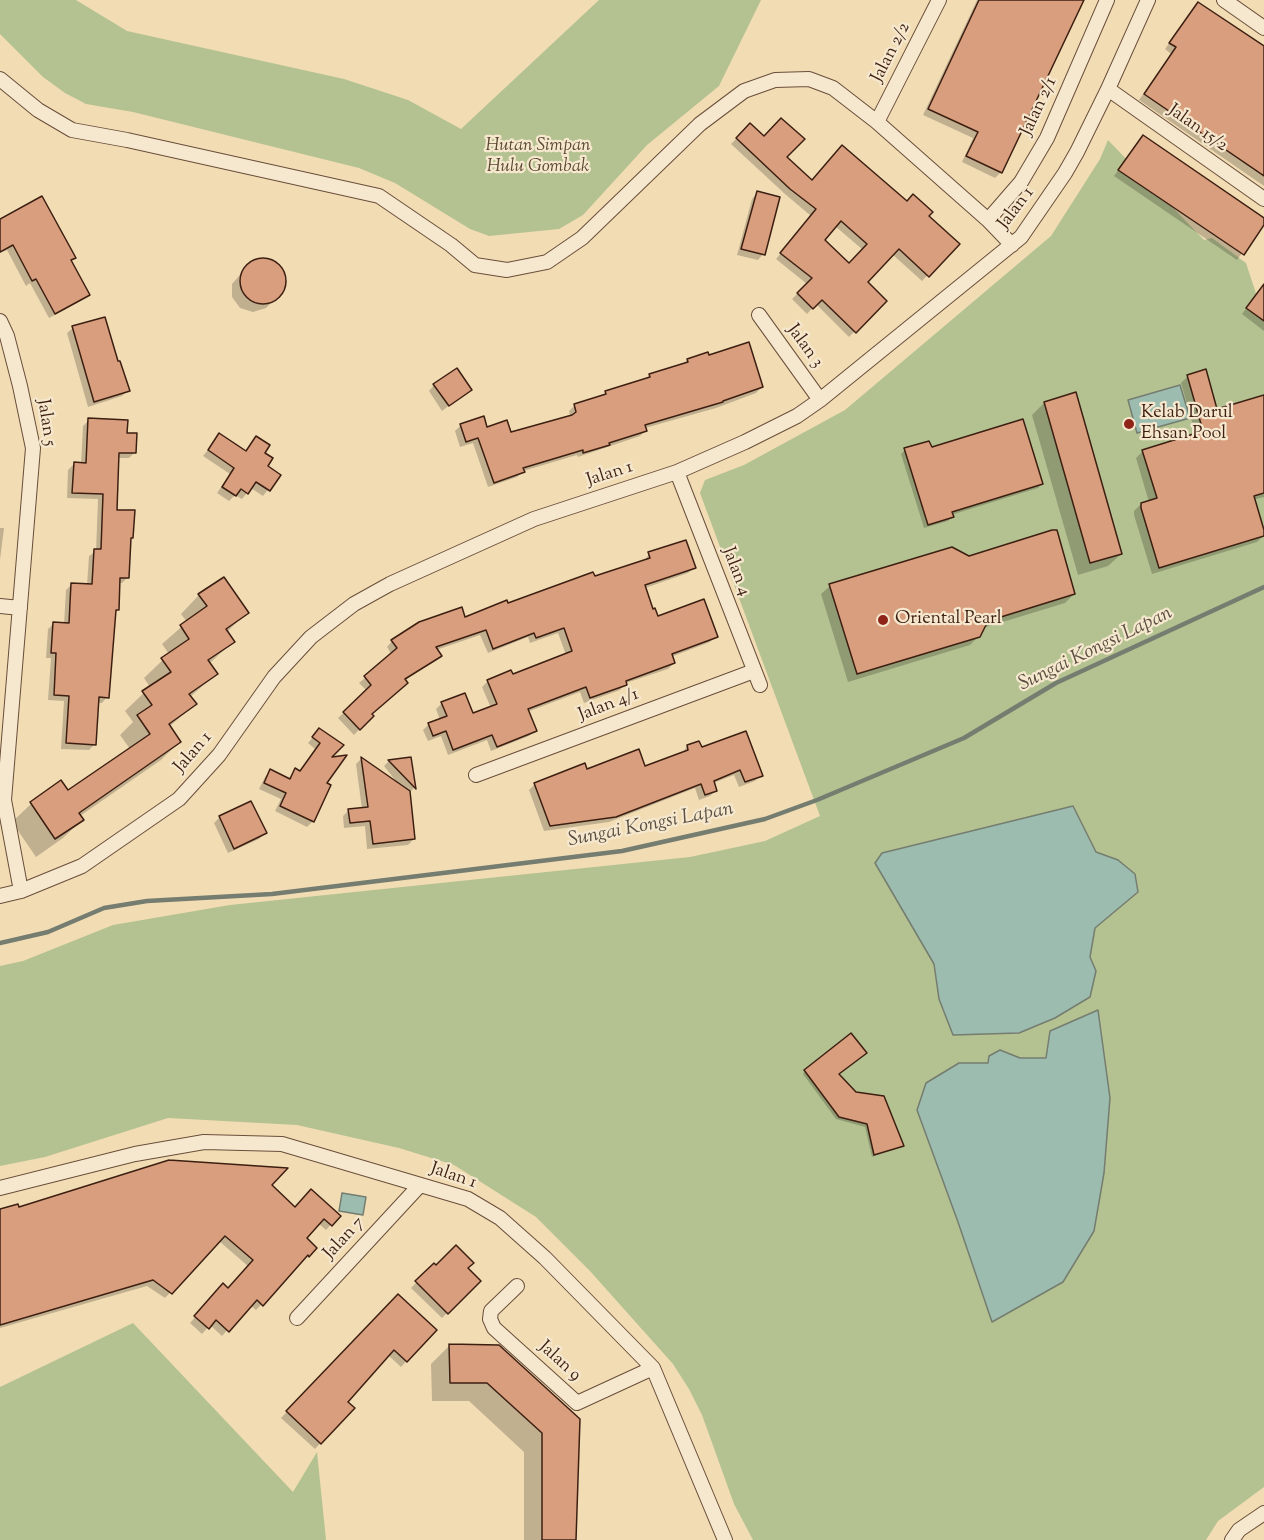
<!DOCTYPE html>
<html>
<head>
<meta charset="utf-8">
<style>
  body { margin:0 }
  canvas { display:block; background:#f1dcb4 }
</style>
</head>
<body>
<canvas width="1264" height="1540"></canvas>
<script>
const context = document.querySelector('canvas').getContext('2d');
context.lineJoin = 'round';
function paint(path, color) {
  context.fillStyle = color;
  context.fill(path, 'evenodd');
}
function poly(rows) {
  const path = new Path2D();
  for (const r of rows) {
    if (r.length === 3) {
      path.moveTo(r[0] + r[2], r[1]);
      path.arc(r[0], r[1], r[2], 0, 2 * Math.PI);
      continue;
    }
    path.moveTo(r[0], r[1]);
    for (let i = 2; i < r.length; i += 2) path.lineTo(r[i], r[i + 1]);
  }
  return path;
}
function stroke(path, color, width, dash) {
  context.strokeStyle = color;
  context.lineWidth = width;
  context.lineCap = dash ? 'butt' : 'round';
  context.setLineDash(dash || []);
  context.stroke(path);
}
function drawText(font, color, halo, rows, align = 'center') {
  context.font = font + ' "Sorts Mill Goudy",serif';
  context.lineWidth = 4.5;
  context.setLineDash([]);
  context.textBaseline = 'middle';
  context.strokeStyle = halo;
  context.fillStyle = color;
  for (const [text, x, y, turn = 0] of rows) {
    context.save();
    context.translate(x, y);
    context.rotate((+turn || 0) * Math.PI / 180);
    context.textAlign = isNaN(turn) ? turn : align;
    if (halo) context.strokeText(text, 0, 0);
    context.fillText(text, 0, 0);
    context.restore();
  }
}
paint(poly([
  [0,0,76,0,127,31,344,79,408,100,461,129,599,0,761,0,719,86,647,145,583,215,559,229,489,236,470,229,395,183,359,168,133,112,86,104,65,93,43,77,0,34],
  [1108,140,1204,240,1212,238,1246,263,1264,318,1264,1487,1218,1521,1206,1540,753,1540,734,1504,702,1415,689,1389,673,1364,590,1271,536,1217,454,1165,399,1148,297,1125,168,1118,45,1157,0,1166,0,966,23,961,113,925,230,905,690,857,765,841,820,816,700,493,705,480,744,465,845,410,1051,236,1100,159],
  [133,1323,293,1492,317,1452,326,1540,0,1540,0,1387]
]), '#b4c291');
const water = poly([
  [1180,385,1190,418,1137,433,1128,400,1180,385],
  [1073,806,1096,852,1118,860,1135,874,1138,892,1095,928,1090,957,1096,971,1090,997,1055,1018,1019,1033,953,1035,939,999,934,964,875,863,882,853,1073,806],
  [1098,1010,1110,1098,1104,1173,1094,1231,1063,1282,992,1322,958,1222,917,1110,926,1083,959,1063,988,1063,989,1056,1000,1050,1020,1058,1046,1058,1050,1031,1098,1010],
  [342,1193,366,1197,363,1215,339,1211,342,1193]
]);
paint(water, '#9bbcae');
stroke(water, '#757d70', 1.5);
paint(poly([
  [977,0,1083,0,1001,172,995,178,962,162,973,138,923,115],
  [1198,3,1264,48,1264,186,1139,100,1171,54,1165,49],
  [750,125,811,182,906,203,927,216,957,244,922,281,892,254,866,282,885,301,849,337,816,304,807,314,792,299,807,284,776,259,811,216,785,194,731,144],
  [835,226,863,250,849,265,823,240],
  [1143,137,1264,219,1264,223,1237,260,1114,176],
  [757,193,763,254,758,260,737,255,752,199],
  [0,221,74,257,70,261,88,294,82,300,49,318,30,283,26,286,7,250,0,253],
  [263,259,276,263,281,268,285,281,281,293,266,308,253,312,240,308,232,297,232,284,250,263],
  [1264,285,1264,331,1242,314],
  [73,328,117,363,128,390,122,396,88,407,67,333],
  [687,360,762,387,756,393,716,408,645,428,646,430,640,436,578,457,577,455,523,471,517,477,488,487,473,443,460,447,455,431,461,425,510,434,570,416,569,411,575,405,645,380,650,375,683,365],
  [1188,376,1216,411,1264,396,1264,497,1253,500,1264,535,1257,542,1152,574,1134,515,1134,511,1141,504,1149,502,1136,458,1143,451,1196,435,1181,383],
  [434,385,470,389,442,411,429,391],
  [1044,403,1121,554,1108,566,1078,575,1032,415],
  [89,420,126,434,135,452,129,458,117,458,115,511,132,537,130,540,128,577,122,583,118,583,107,697,102,703,97,703,95,744,89,750,61,749,64,701,48,700,51,658,46,658,48,629,53,624,64,624,66,590,72,584,87,585,89,556,96,551,98,499,67,498,68,470,74,464,81,464,83,426],
  [220,435,245,452,256,438,266,466,279,475,263,496,251,488,242,499,235,495,229,501,217,493,230,474,203,456],
  [931,449,1042,484,1038,488,951,515,952,517,948,521,924,528,901,454,905,450],
  [0,528,4,528,0,560],
  [649,554,694,568,688,573,645,588,652,611,657,617,716,636,710,642,671,657,674,663,668,669,626,683,620,690,584,703,580,692,527,712,535,730,529,736,491,751,487,740,448,755,441,736,428,741,423,730,429,724,440,720,436,709,442,703,472,715,491,708,482,687,488,681,512,675,566,655,558,633,530,643,528,637,488,653,480,635,436,650,440,656,404,681,370,714,372,716,354,735,338,718,367,691,359,683,392,655,387,647,392,641,644,561],
  [968,558,1074,594,1065,603,983,628,979,636,970,645,848,682,821,594,830,586],
  [199,595,247,612,227,632,233,641,209,664,216,674,190,697,195,704,169,727,179,742,161,760,80,816,82,820,63,838,36,857,12,822,31,804,61,782,68,792,130,749,120,735,133,722,125,711,150,687,144,678,169,654,162,644,187,622,181,614],
  [319,730,328,759,325,784,313,821,307,827,275,811,281,799,259,789,265,777,270,771,288,779,295,770,299,772,315,749,308,743],
  [687,746,701,749,761,775,755,781,739,787,734,775,713,783,716,790,710,796,699,800,695,788,609,822,544,831,529,790,535,784,585,765,586,770,644,768,682,754],
  [410,758,414,788,409,793,414,839,408,845,367,849,365,826,344,828,343,816,349,810,362,809,356,764,361,759,399,785,384,766,389,761],
  [220,817,265,833,259,839,228,853,214,823],
  [805,1071,837,1074,902,1145,872,1157,865,1127,836,1119,803,1074],
  [269,1185,295,1208,339,1216,326,1230,318,1223,305,1238,315,1248,256,1310,250,1305,222,1336,210,1325,202,1334,190,1323,218,1291,228,1289,249,1267,219,1241,165,1298,147,1286,0,1328,0,1210],
  [434,1265,436,1267,466,1268,479,1281,442,1318,411,1288],
  [398,1296,435,1330,401,1367,388,1355,346,1402,353,1408,315,1449,281,1418],
  [449,1346,578,1419,575,1540,524,1540,524,1452,469,1401,432,1401,431,1364]
]), '#0003');
stroke(poly([
  [0,943,48,932,104,908,147,901,272,894,622,851,765,819,817,800,964,738,1056,683,1264,587]
]), '#757d70', 4.5);
const building = poly([
  [979,0,1084,0,1002,173,966,156,978,132,928,109,979,0],
  [1198,2,1264,46,1264,176,1144,94,1176,47,1169,43,1198,2],
  [781,118,805,139,787,157,812,180,842,145,907,201,913,194,933,212,929,216,960,244,929,277,899,249,868,282,887,301,856,333,822,300,813,309,797,293,812,278,780,253,816,209,790,189,736,138,750,123,764,136,781,118],
  [841,221,867,244,849,263,825,240,841,221],
  [1143,135,1264,218,1264,225,1244,255,1118,170,1143,135],
  [757,191,780,197,765,255,741,249,757,191],
  [42,196,76,258,71,260,90,295,55,314,36,279,32,281,13,245,0,252,0,219,42,196],
  [263,281,23],
  [1264,284,1264,321,1246,308,1264,284],
  [105,317,118,361,120,361,130,391,94,402,72,326,105,317],
  [749,342,763,387,723,401,723,402,645,425,647,431,609,443,610,445,583,453,583,450,523,468,525,472,494,483,478,438,466,442,460,424,484,416,487,427,507,420,511,432,572,415,576,412,574,404,606,394,605,391,650,377,649,374,688,362,687,359,708,352,709,355,749,342],
  [457,368,472,390,449,406,433,384,457,368],
  [1206,369,1217,409,1264,395,1264,493,1254,496,1264,530,1264,536,1159,568,1141,508,1141,503,1157,498,1142,450,1203,431,1187,375,1206,369],
  [1076,392,1122,554,1090,563,1044,402,1076,392],
  [88,418,128,420,127,433,137,433,136,453,119,453,117,510,135,510,133,538,131,538,129,578,120,578,119,610,116,610,109,698,99,697,96,745,66,743,69,696,54,695,56,653,51,653,53,622,69,623,71,583,92,584,94,549,101,549,103,494,72,493,74,462,86,463,88,418],
  [1023,419,1043,484,952,512,954,517,928,525,904,448,929,441,932,447,1023,419],
  [219,433,246,451,256,436,270,445,265,453,273,458,268,466,281,475,270,491,256,482,248,494,241,489,236,496,222,487,234,468,208,450,219,433],
  [1052,530,1057,530,1075,594,988,621,980,637,857,674,829,584,952,547,969,556,1052,530],
  [686,540,696,568,645,585,653,609,655,608,658,616,704,599,718,637,672,654,675,663,626,681,627,685,590,698,586,687,528,709,537,731,497,747,492,735,453,750,446,731,433,736,428,723,447,716,441,702,465,693,473,713,497,704,487,680,511,670,513,674,572,651,564,628,536,638,534,633,493,649,486,630,436,647,442,656,405,679,408,683,372,714,374,716,360,730,343,712,371,685,364,676,397,648,391,640,419,622,462,607,465,617,507,600,508,603,593,572,595,576,650,558,648,552,686,540],
  [224,577,249,613,226,629,235,642,208,660,218,674,189,694,197,704,169,724,181,742,79,813,84,820,55,839,30,802,61,780,68,790,150,734,137,715,152,705,142,691,171,672,161,658,189,639,180,625,207,606,198,594,224,577],
  [319,728,344,745,332,757,347,755,327,783,331,785,314,822,280,806,286,793,264,783,270,769,290,779,295,768,300,771,320,743,312,737,319,728],
  [746,731,763,776,745,782,740,770,714,781,717,791,705,795,701,784,616,817,550,826,534,783,585,763,587,769,639,749,645,766,688,750,687,745,699,741,702,747,746,731],
  [361,757,410,791,415,839,373,844,370,821,350,823,348,809,368,807,361,757],
  [411,757,416,789,388,760,411,757],
  [251,801,267,833,234,849,219,816,251,801],
  [851,1033,867,1053,839,1074,856,1092,884,1096,904,1146,874,1155,867,1124,839,1117,804,1070,851,1033],
  [169,1160,288,1168,272,1185,295,1207,311,1189,341,1216,332,1226,324,1219,307,1238,317,1248,309,1257,308,1255,263,1306,257,1300,229,1332,216,1320,209,1329,194,1316,223,1283,228,1288,253,1260,225,1236,172,1294,153,1280,0,1325,0,1209,18,1204,19,1207,169,1160],
  [456,1245,474,1263,468,1268,481,1281,448,1314,415,1281,434,1263,436,1265,456,1245],
  [398,1294,437,1330,407,1362,394,1350,348,1402,355,1408,321,1444,286,1411,398,1294],
  [449,1344,499,1345,580,1419,576,1540,542,1540,542,1433,487,1383,450,1383,449,1344]
]);
paint(building, '#d89e7d');
stroke(building, '#3d1f12', 1.5);
const street = poly([
  [1224,0,1264,28],
  [0,79,38,110,72,130,127,140,379,196,451,245,475,265,507,270,547,262,582,238,700,124,744,91,775,80,809,79,833,88,877,122,988,220,1012,245],
  [1108,89,1264,199],
  [877,122,939,0],
  [988,220,1021,182,1047,138,1107,0],
  [759,315,820,400],
  [0,321,7,336,20,386,33,448,4,800,21,891],
  [677,472,760,685],
  [0,606,20,608],
  [476,775,754,671],
  [0,896,21,891,82,866,179,799,219,755,274,677,311,637,354,604,390,584,534,519,677,472,745,442,797,416,820,400,1021,237,1065,173,1077,152,1108,89,1148,0],
  [0,1188,135,1154,204,1142,282,1144,468,1199,500,1218,545,1258,653,1368,725,1540],
  [517,1286,491,1311,490,1319,494,1328,577,1403,653,1368],
  [297,1318,420,1185],
  [1232,1540,1239,1530,1264,1513]
]);
stroke(street, '#6a4e3a', 16);
stroke(street, '#f6e8ce', 14);
for (const [x, y, r, color] of [
  [1129,424,6,"#8f2418"],
  [883,620,6,"#8f2418"]
]) {
  const dot = new Path2D();
  dot.arc(x, y, r, 0, 2 * Math.PI);
  context.fillStyle = color;
  context.fill(dot);
  stroke(dot, '#f6e8ce', 2);
}
drawText('18px', '#3d1f12', '#f6e8ce', [
  ["Jalan 2/2",892,53,-63],
  ["Jalan 2/1",1040,107,-65],
  ["Jalan 15/2",1197,129,35],
  ["Jalan 1",1017,209,-53],
  ["Jalan 3",804,347,54],
  ["Jalan 5",45,423,81],
  ["Jalan 1",610,475,-18],
  ["Jalan 4",735,572,69],
  ["Jalan 4/1",609,706,-21],
  ["Jalan 1",194,753,-49],
  ["Jalan 1",453,1177,19],
  ["Jalan 7",345,1239,-47],
  ["Jalan 9",559,1362,42]
]);
drawText('italic 18px', '#5b4832', '#f6e8ce', [
  ["Hutan Simpan",538,147],
  ["Hulu Gombak",538,168]
]);
drawText('18px', '#3d1f12', '#f6e8ce', [
  ["Kelab Darul",1141,414],
  ["Ehsan Pool",1141,435],
  ["Oriental Pearl",895,620]
], 'left');
drawText('italic 20px', '#594e41', '#f6e8ce', [
  ["Sungai Kongsi Lapan",1096,650,-26],
  ["Sungai Kongsi Lapan",651,826,-11]
]);
</script>
</body>
</html>
